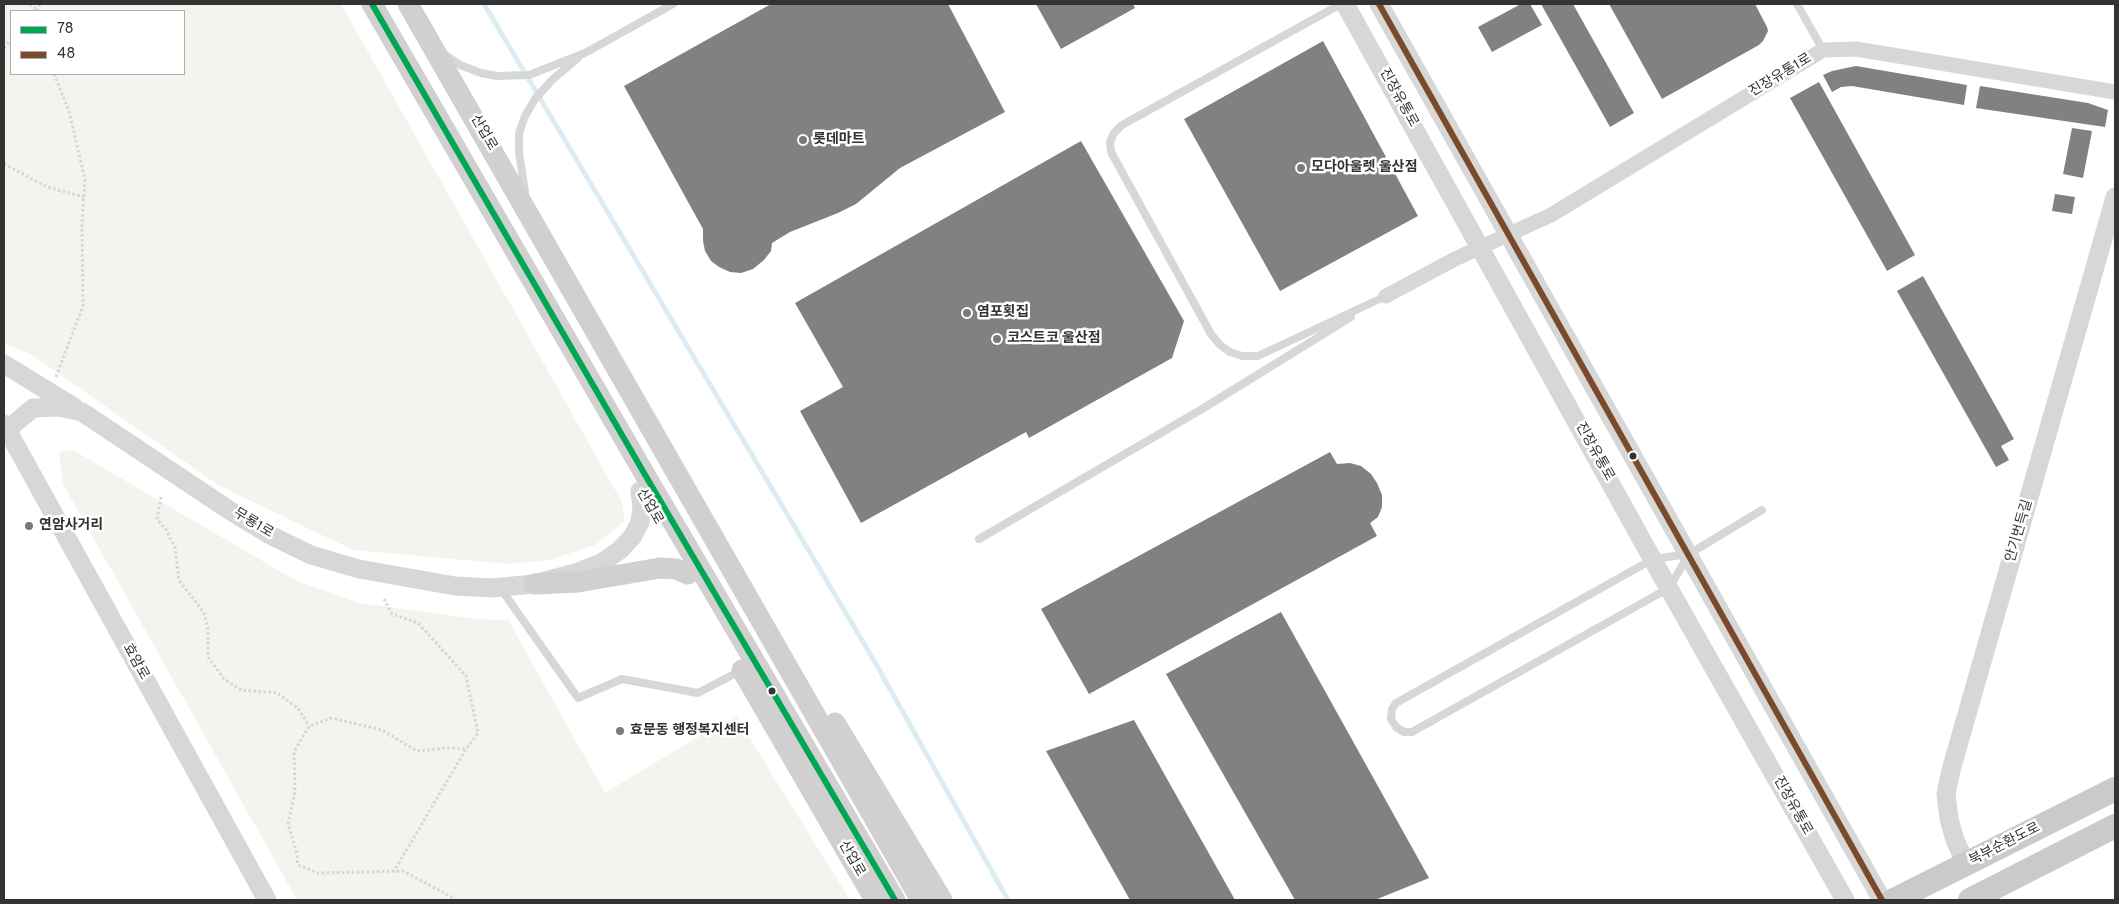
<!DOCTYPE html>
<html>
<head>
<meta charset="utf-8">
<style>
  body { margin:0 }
  #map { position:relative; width:2119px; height:904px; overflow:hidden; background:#fff; font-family:Overpass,sans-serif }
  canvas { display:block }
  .frame { position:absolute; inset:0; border:5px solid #333; pointer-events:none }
  .legend { position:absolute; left:10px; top:10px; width:175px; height:65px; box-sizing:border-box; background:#fff; border:1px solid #adadad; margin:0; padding:6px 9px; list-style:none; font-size:15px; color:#333 }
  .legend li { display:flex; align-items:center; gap:10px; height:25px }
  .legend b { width:25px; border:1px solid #adadad }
</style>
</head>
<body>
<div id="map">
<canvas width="2119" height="904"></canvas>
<div class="frame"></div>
<ul class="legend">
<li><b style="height:6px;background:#00a651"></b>78</li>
<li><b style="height:6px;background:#7a4b2a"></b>48</li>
</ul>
</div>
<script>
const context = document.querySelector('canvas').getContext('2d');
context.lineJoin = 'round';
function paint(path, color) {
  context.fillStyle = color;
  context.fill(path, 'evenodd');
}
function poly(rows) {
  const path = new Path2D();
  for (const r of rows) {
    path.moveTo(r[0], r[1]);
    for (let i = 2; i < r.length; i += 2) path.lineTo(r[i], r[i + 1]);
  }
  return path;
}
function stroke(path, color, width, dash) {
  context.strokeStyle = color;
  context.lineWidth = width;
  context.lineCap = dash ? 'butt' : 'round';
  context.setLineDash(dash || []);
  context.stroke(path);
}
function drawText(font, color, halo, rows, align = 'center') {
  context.font = font + ' Overpass,"Noto Sans KR",sans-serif';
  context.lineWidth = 5;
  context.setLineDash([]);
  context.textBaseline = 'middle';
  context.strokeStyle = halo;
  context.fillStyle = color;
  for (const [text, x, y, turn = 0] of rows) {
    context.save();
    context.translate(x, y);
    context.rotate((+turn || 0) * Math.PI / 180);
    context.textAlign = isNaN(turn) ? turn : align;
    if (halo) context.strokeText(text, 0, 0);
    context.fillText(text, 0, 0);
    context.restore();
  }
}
paint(poly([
  [4,4,341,4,623,504,624,522,595,545,549,560,509,564,353,550,218,485,29,353,4,344],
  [11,11,184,11,184,74,11,74],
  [73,450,295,580,359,603,477,619,508,620,605,793,691,741,736,716,850,900,297,900,63,484,59,452]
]), '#f1f5ed');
stroke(poly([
  [484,4,872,657,1008,900]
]), '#ddebf3', 5);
paint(poly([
  [771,4,948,4,1005,112,900,168,856,204,838,213,790,232,772,243,771,251,764,260,753,269,741,273,730,272,719,267,711,261,705,251,703,241,703,229,624,86],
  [1036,4,1133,4,1135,8,1061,49],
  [1521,4,1530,4,1542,25,1492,52,1478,27],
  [1541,4,1573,4,1634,113,1610,127],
  [1609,4,1755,4,1767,27,1768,31,1763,41,1759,45,1662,99],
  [1323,41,1418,216,1280,291,1184,119],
  [1856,66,1967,85,1964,105,1852,86,1841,87,1832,92,1823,75,1832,71],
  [1819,82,1915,255,1887,271,1790,98],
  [1980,86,2088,103,2108,110,2105,127,1976,108],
  [2072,128,2092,131,2083,178,2063,174],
  [1081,141,1184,321,1172,358,1029,438,1026,432,861,523,800,411,843,387,795,303],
  [2055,194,2075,197,2072,214,2052,211],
  [1923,276,2014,439,2001,446,2009,460,1996,467,1897,291],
  [1330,452,1337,464,1350,463,1361,466,1371,474,1377,483,1382,495,1382,507,1378,517,1370,523,1377,536,1089,694,1041,609],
  [1281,612,1429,878,1375,900,1295,900,1166,674],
  [1134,720,1235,900,1130,900,1046,751]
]), '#818181');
stroke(poly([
  [30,4,38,11],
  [37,11,40,4],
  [4,48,11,40],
  [54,74,69,111,85,179,82,224,83,306,56,377],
  [4,164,47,187,84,197],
  [161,497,157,519,166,530,175,547,179,580,204,613,208,628,208,657,224,679,241,690,277,693,298,708,309,726],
  [384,599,392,614,418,623,466,676,478,733,466,749,394,871],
  [457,900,403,871,318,873,298,865,296,850,288,824,295,792,294,752,309,726,331,718,382,730,417,751,448,748,466,749]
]), '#d6d6d6', 3, [2.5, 2.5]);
stroke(poly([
  [1341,4,1122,125,1114,133,1110,142,1111,152,1211,334,1220,345,1230,352,1242,356,1258,356,1386,296],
  [1797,4,1823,50],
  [444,54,460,65,481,73,497,76,529,75,585,53,673,4],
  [525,191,519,153,519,133,525,116,535,99,552,80,578,58],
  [979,539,1202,409,1351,317],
  [1689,554,1669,588,1412,732,1404,732,1396,727,1391,719,1392,709,1396,703,1653,559,1689,554],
  [1689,554,1762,510],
  [501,589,578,698,622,679,698,693,740,671]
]), '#d7d7d7', 8);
stroke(poly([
  [1386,296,1455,259,1551,215,1823,50,1856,49,2115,92]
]), '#d7d7d7', 15);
stroke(poly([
  [1345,4,1659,571,1845,900],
  [1379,4,1882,900],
  [4,364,74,407],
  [4,424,267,900],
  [8,429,33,408,59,407,82,412,229,510,268,534,311,555,359,569,455,586,492,588,534,584,575,573,601,563,620,550,633,536,640,522,642,509,640,491],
  [1966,864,1955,840,1949,819,1946,794,1951,770,2115,197]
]), '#d7d7d7', 19);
stroke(poly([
  [372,4,651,485,895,900],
  [408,4,921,900],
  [534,584,578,582,660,568,676,569,688,574],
  [742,670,875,900],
  [835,723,942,900]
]), '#d0d0d0', 21);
stroke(poly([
  [1894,900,2115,789],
  [1970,900,2115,826]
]), '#cacaca', 24);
stroke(poly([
  [372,4,651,485,895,900]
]), '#00a651', 6);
stroke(poly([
  [1379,4,1882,900]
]), '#7a4b2a', 6);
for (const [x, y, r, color] of [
  [803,140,5,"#7a7a7a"],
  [1301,168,5,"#7a7a7a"],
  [967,313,5,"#7a7a7a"],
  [997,339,5,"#7a7a7a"],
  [1633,456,4.5,"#333"],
  [29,526,5,"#7a7a7a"],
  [772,691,4.5,"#333"],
  [620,731,5,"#7a7a7a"]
]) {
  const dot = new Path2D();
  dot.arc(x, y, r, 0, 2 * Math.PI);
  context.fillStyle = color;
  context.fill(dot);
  stroke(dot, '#fff', 2);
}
drawText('14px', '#333', '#fff', [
  ["진장유통1로",1781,76,-31],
  ["진장유통로",1398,98,61],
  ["산업로",483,133,60],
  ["진장유통로",1594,452,61],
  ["산업로",649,507,60],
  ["무룡1로",253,524,31],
  ["안기번득길",2020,531,-74],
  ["효암로",135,662,61],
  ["진장유통로",1792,806,61],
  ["북부순환도로",2005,845,-27],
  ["산업로",851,859,60]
]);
drawText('bold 14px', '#333', '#fff', [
  ["롯데마트",813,140],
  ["모다아울렛 울산점",1311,168],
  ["염포횟집",977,313],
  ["코스트코 울산점",1007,339],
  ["연암사거리",39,526],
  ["효문동 행정복지센터",630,731]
], 'left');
</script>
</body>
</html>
